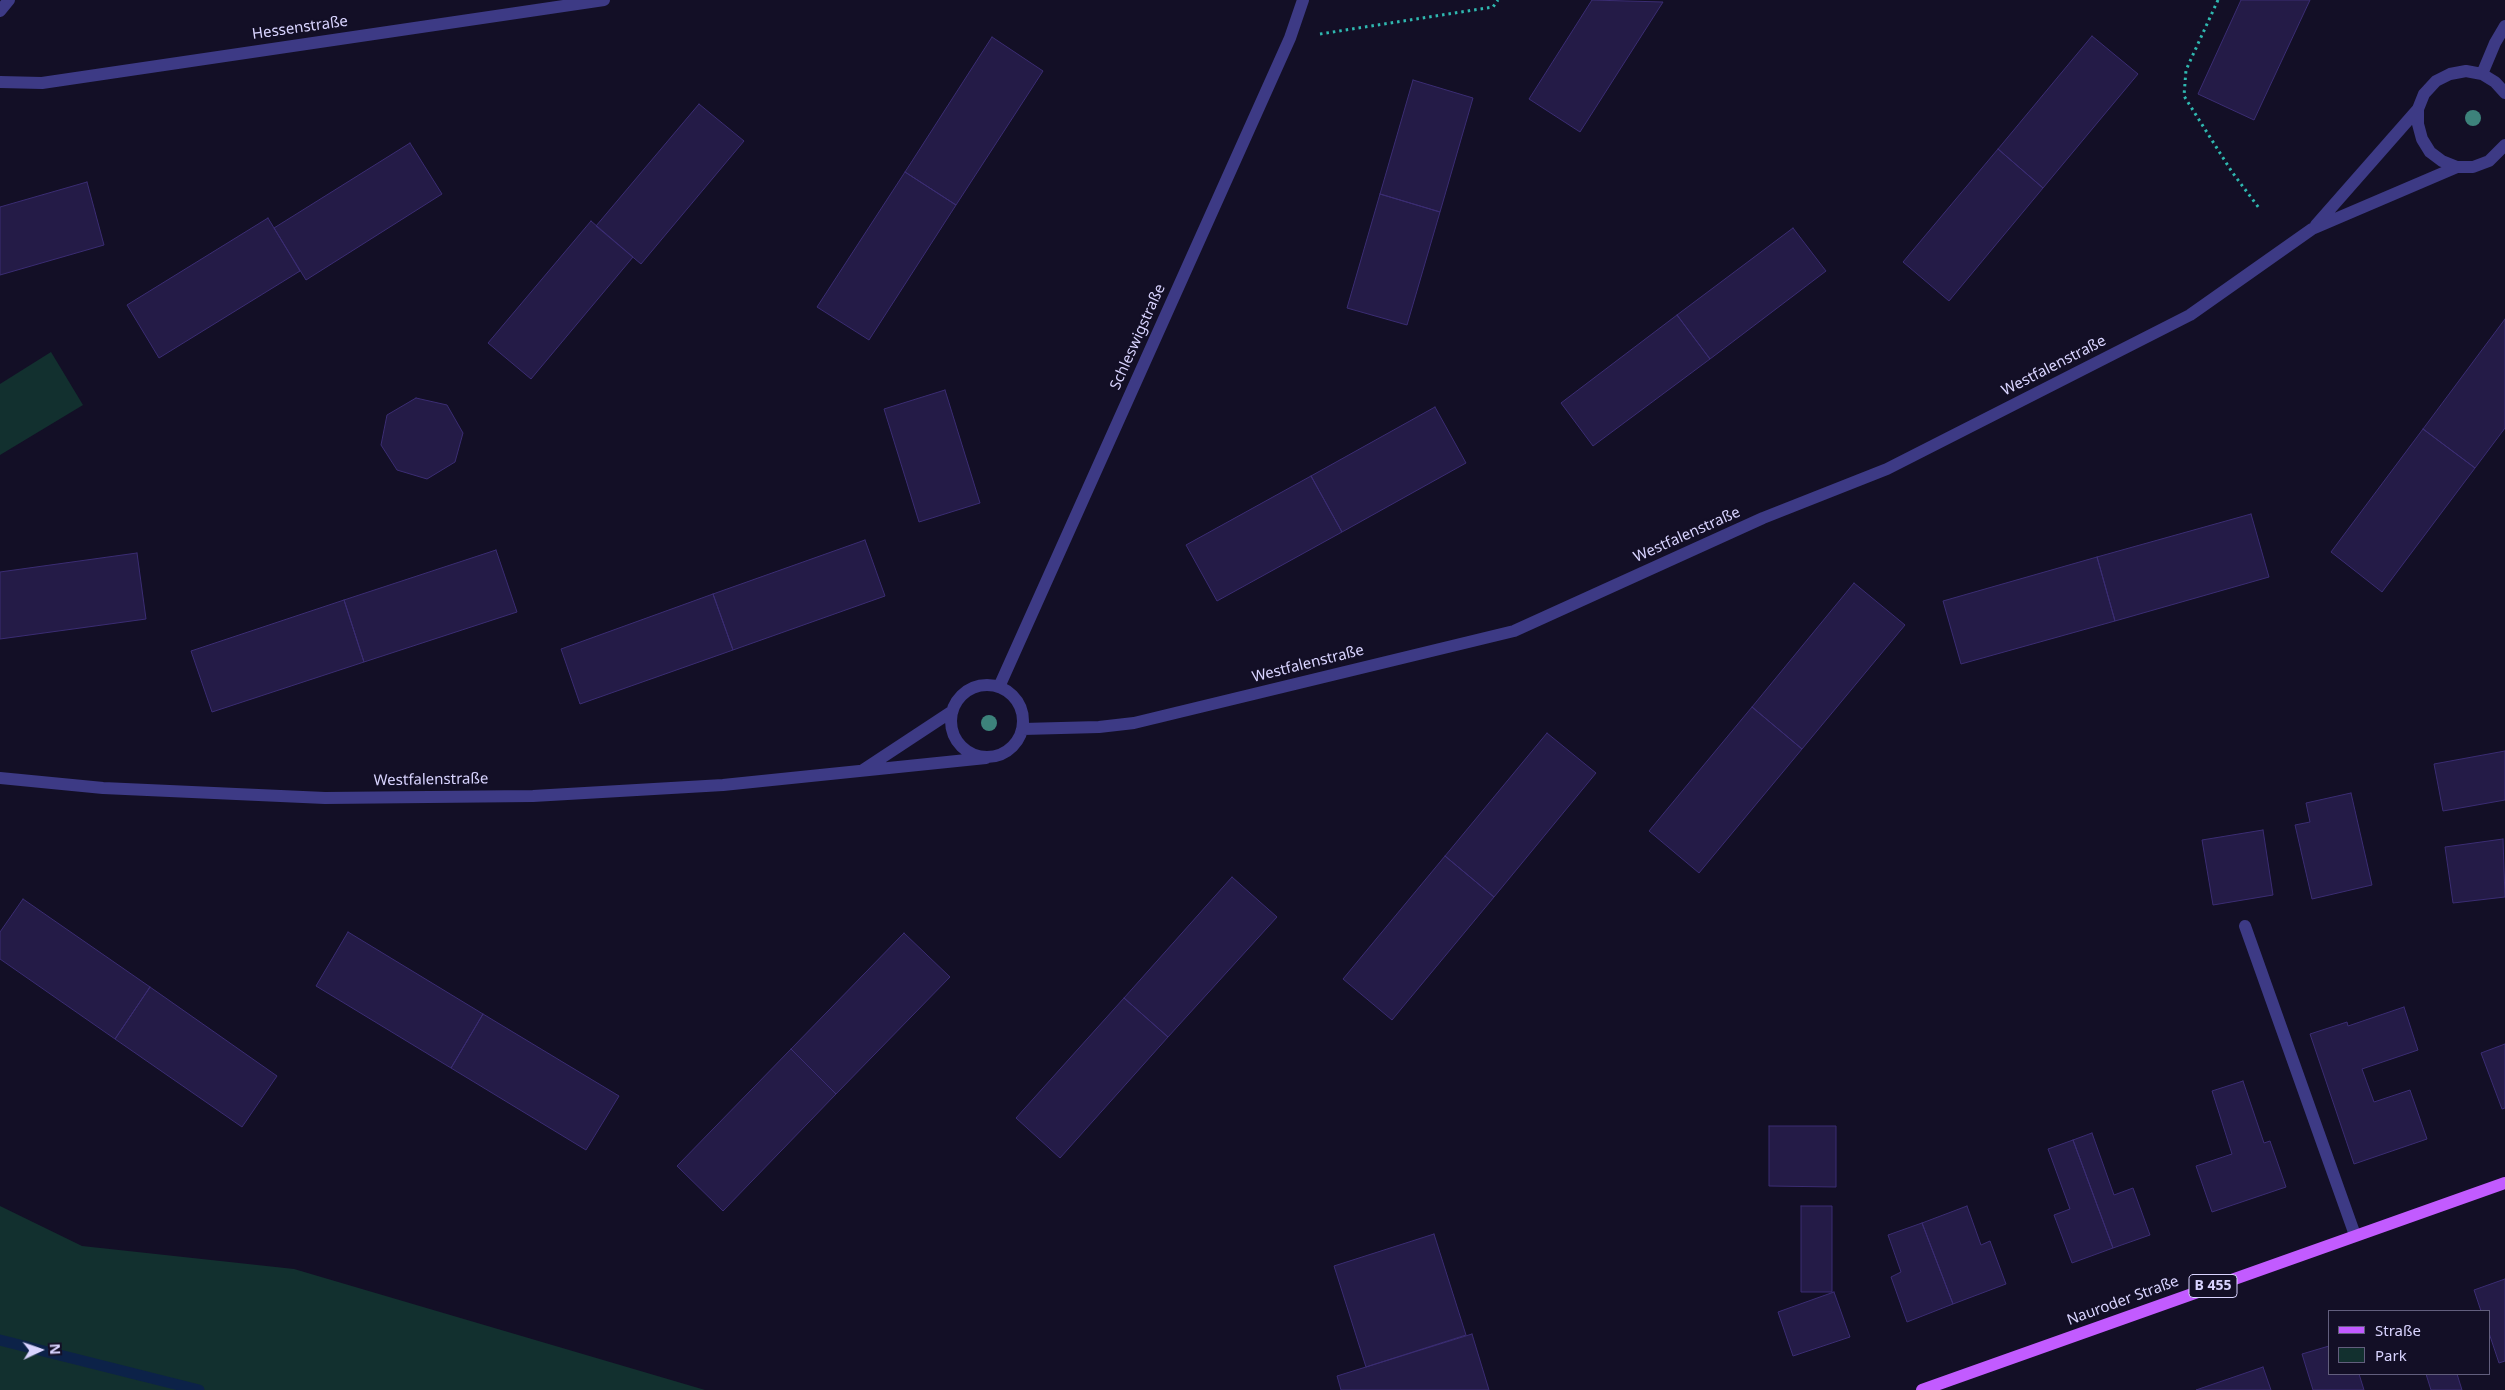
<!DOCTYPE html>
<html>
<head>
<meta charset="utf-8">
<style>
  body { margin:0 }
  #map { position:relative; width:2505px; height:1390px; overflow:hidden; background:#130f26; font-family:"Noto Sans",sans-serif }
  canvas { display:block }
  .legend { position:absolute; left:2328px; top:1310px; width:162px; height:65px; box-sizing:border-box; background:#130f26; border:1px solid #625e7d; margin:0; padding:6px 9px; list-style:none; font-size:15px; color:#d9d4ff }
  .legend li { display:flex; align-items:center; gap:10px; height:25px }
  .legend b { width:25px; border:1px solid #625e7d }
  .north { position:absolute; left:15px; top:1325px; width:50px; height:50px; -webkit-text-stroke:4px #130f26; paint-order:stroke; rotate:87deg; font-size:14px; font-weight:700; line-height:20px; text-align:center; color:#d9d4ff }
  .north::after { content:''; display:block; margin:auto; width:18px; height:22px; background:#d9d4ff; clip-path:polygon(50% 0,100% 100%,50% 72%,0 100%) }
</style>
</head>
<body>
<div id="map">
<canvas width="2505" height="1390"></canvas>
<ul class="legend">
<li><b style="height:6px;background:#c25bff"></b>Straße</li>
<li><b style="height:14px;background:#12302f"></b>Park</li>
</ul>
<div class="north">N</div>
</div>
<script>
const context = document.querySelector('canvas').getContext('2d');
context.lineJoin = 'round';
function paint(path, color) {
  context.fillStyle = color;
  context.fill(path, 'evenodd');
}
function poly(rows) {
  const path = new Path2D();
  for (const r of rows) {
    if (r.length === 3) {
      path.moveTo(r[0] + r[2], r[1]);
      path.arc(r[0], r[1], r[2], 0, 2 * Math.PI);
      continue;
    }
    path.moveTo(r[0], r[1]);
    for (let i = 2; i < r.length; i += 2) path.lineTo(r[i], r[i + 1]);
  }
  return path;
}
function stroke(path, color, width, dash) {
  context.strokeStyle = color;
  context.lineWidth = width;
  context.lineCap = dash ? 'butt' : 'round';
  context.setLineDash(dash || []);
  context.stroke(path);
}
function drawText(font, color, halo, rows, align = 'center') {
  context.font = font + ' "Noto Sans",sans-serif';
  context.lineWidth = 4;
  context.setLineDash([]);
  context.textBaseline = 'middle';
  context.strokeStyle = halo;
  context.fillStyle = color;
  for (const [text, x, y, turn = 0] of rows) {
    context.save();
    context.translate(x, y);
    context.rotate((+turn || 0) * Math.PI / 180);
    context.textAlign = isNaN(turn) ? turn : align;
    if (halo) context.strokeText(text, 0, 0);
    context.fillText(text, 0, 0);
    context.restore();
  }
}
paint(poly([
  [51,352,83,405,0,455,0,384],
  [0,1206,82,1246,294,1269,705,1390,0,1390]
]), '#12302f');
stroke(poly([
  [0,1340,199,1390]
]), '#0c2248', 11);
const building = poly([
  [1592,0,1663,2,1580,132,1529,99,1592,0],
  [2241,0,2310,0,2254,120,2198,94,2241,0],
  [2092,36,2138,74,2043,188,1998,149,2092,36],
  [992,37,1043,71,956,205,905,172,992,37],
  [1413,80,1473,98,1440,212,1380,194,1413,80],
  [699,104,744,141,641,264,596,226,699,104],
  [410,143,442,194,306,280,274,228,410,143],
  [1998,149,2043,188,1949,301,1903,262,1998,149],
  [905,172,956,205,869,340,817,307,905,172],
  [87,182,104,245,0,275,0,207,87,182],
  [1380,194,1440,212,1407,325,1347,308,1380,194],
  [268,218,300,271,159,358,127,305,268,218],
  [591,221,633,257,531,379,488,343,591,221],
  [1793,228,1826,271,1710,359,1677,315,1793,228],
  [1677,315,1710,359,1593,446,1561,403,1677,315],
  [2505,319,2505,428,2475,468,2423,429,2505,319],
  [945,390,980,503,919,522,884,409,945,390],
  [416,398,447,405,463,433,455,462,427,479,397,470,381,445,387,415,416,398],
  [1435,407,1466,463,1342,532,1311,476,1435,407],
  [2423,429,2475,468,2382,592,2331,552,2423,429],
  [1311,476,1342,532,1217,601,1186,545,1311,476],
  [2251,514,2269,577,2115,621,2097,557,2251,514],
  [865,540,885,596,733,650,713,594,865,540],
  [496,550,517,612,364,662,344,600,496,550],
  [137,553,146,619,0,639,0,572,137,553],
  [2097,557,2115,621,1961,664,1943,601,2097,557],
  [1854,583,1905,625,1802,749,1752,707,1854,583],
  [713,594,733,650,580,704,561,649,713,594],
  [344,600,364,662,212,712,191,651,344,600],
  [1752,707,1802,749,1699,873,1649,831,1752,707],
  [1547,733,1596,773,1494,897,1445,856,1547,733],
  [2505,751,2505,800,2443,811,2434,764,2505,751],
  [2351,793,2372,885,2312,899,2295,825,2310,822,2306,803,2351,793],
  [2263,830,2273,895,2213,905,2202,840,2263,830],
  [2503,839,2505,897,2453,903,2445,847,2503,839],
  [1445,856,1494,897,1392,1020,1343,979,1445,856],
  [1232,877,1277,917,1168,1037,1124,998,1232,877],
  [23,899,150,987,115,1039,0,959,0,932,23,899],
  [348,932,483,1014,451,1068,316,986,348,932],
  [904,933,950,977,836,1094,791,1049,904,933],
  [150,987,277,1076,242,1127,115,1039,150,987],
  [1124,998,1168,1037,1060,1158,1016,1118,1124,998],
  [2404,1007,2418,1050,2362,1069,2374,1102,2410,1090,2427,1139,2354,1164,2310,1034,2347,1022,2348,1026,2404,1007],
  [483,1014,619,1096,586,1150,451,1068,483,1014],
  [2505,1044,2505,1108,2502,1109,2481,1053,2505,1044],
  [791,1049,836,1094,723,1211,677,1166,791,1049],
  [2243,1081,2264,1143,2270,1141,2286,1187,2212,1212,2196,1166,2232,1154,2212,1091,2243,1081],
  [1769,1126,1836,1126,1836,1187,1769,1186,1769,1126],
  [2092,1133,2114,1195,2133,1188,2150,1235,2113,1248,2073,1140,2092,1133],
  [2073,1140,2113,1248,2072,1263,2054,1215,2070,1209,2048,1149,2073,1140],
  [1801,1206,1832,1206,1832,1292,1801,1292,1801,1206],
  [1967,1206,1981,1245,1990,1241,2006,1284,1953,1304,1922,1223,1967,1206],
  [1922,1223,1953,1304,1907,1322,1891,1277,1901,1272,1888,1235,1922,1223],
  [1434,1234,1466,1335,1366,1367,1334,1266,1434,1234],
  [2505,1279,2505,1361,2499,1363,2489,1333,2489,1311,2481,1311,2474,1290,2505,1279],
  [1834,1292,1850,1337,1793,1356,1778,1312,1834,1292],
  [1472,1334,1489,1390,1341,1390,1337,1376,1472,1334],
  [2329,1346,2329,1374,2359,1374,2364,1390,2313,1390,2302,1354,2329,1346],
  [2263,1367,2271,1390,2196,1390,2263,1367],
  [2426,1374,2457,1374,2462,1390,2431,1390,2426,1374]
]);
paint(building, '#241b47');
stroke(building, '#3b2d73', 1);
stroke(poly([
  [2218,0,2186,70,2184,96,2232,172,2259,208],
  [1320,34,1493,7,1498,0]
]), '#2fb8b0', 3, [2.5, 4]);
stroke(poly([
  [2245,926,2355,1235]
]), '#3d3a85', 12);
stroke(poly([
  [0,11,9,0],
  [2482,74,2495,43,2505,26],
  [0,82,42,83,604,0],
  [2505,93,2495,82,2482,74,2466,71,2450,74,2436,81,2424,94,2418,109,2418,124,2422,139,2430,152,2442,161,2457,167,2473,167,2489,161,2505,145],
  [2316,225,2418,109],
  [987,721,36],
  [999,687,1290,38,1303,0],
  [1023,729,1099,727,1134,723,1514,631,1763,518,1887,469,2190,315,2312,229,2457,167],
  [863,770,951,712],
  [0,778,103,788,325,798,533,796,723,785,986,758]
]), '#3d3a85', 12);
stroke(poly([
  [1922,1390,2505,1183]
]), '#c25bff', 12);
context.fillStyle = '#3d827b';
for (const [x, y] of [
  [2473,118],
  [989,723]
]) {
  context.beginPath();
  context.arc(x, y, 8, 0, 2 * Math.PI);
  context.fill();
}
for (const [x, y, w] of [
  [2213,1286,48]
]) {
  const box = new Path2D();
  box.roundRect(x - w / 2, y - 11.5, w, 23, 4);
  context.fillStyle = '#130f26';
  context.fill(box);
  stroke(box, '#d9d4ff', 1);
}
drawText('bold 14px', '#d9d4ff', null, [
  ["B 455",2213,1286]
]);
drawText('15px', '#d9d4ff', '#130f26', [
  ["Hessenstraße",300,28,-8],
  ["Schleswigstraße",1138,337,-66],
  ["Westfalenstraße",2054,366,-27],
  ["Westfalenstraße",1687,535,-24],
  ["Westfalenstraße",1308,664,-14],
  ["Westfalenstraße",431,780,-1],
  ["Nauroder Straße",2123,1301,-20]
]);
</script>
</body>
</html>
